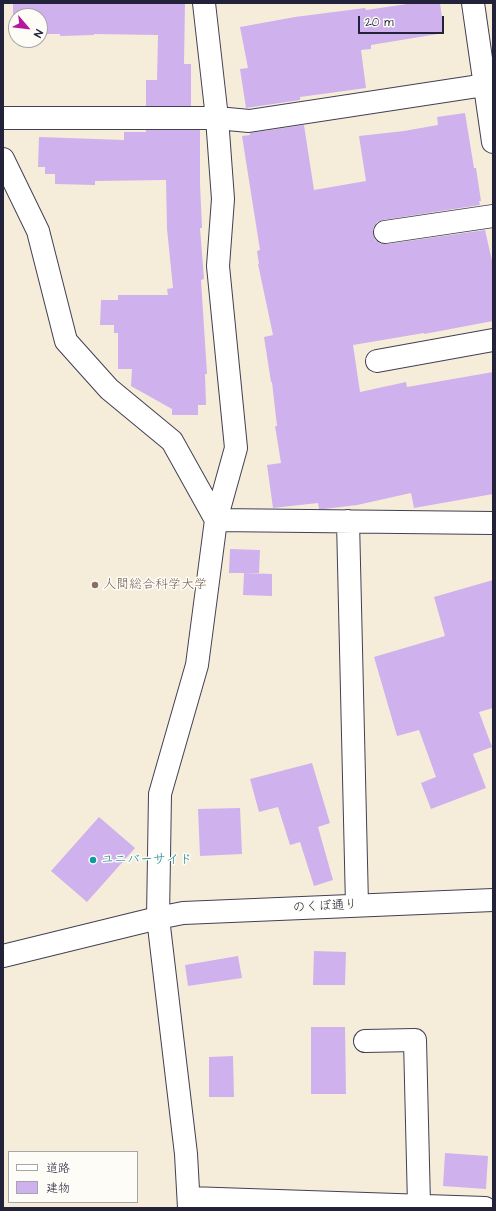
<!DOCTYPE html>
<html>
<head>
<meta charset="utf-8">
<style>
  body { margin:0 }
  #map { position:relative; width:496px; height:1211px; overflow:hidden; background:#f5edd9; font-family:"Architects Daughter","Klee One",sans-serif }
  canvas { display:block }
  .frame { position:absolute; inset:0; border:4px solid #22223b; pointer-events:none }
  .legend { position:absolute; left:8px; top:1151px; width:130px; height:52px; box-sizing:border-box; background:#fdfcf7; border:1px solid #a5a5ac; margin:0; padding:5px 7px; list-style:none; font-size:12px; color:#22223b }
  .legend li { display:flex; align-items:center; gap:8px; height:20px }
  .legend b { width:20px; border:1px solid #a5a5ac }
  .north { position:absolute; left:8px; top:8px; width:40px; height:40px; box-sizing:border-box; background:#fdfcf7; border:1px solid #a5a5ac; border-radius:50%; rotate:118deg; font-size:11px; font-weight:700; line-height:16px; text-align:center; color:#22223b }
  .north::after { content:''; display:block; margin:auto; width:14px; height:18px; background:#b5179e; clip-path:polygon(50% 0,100% 100%,50% 72%,0 100%) }
  .scale { position:absolute; left:358px; top:16px; width:86px; height:18px; box-sizing:border-box; border:2px solid #22223b; border-top:0; padding-left:5px; font-size:12px; line-height:14px; white-space:nowrap; color:#22223b; -webkit-text-stroke:3px #fdfcf7; paint-order:stroke }
</style>
</head>
<body>
<div id="map">
<canvas width="496" height="1211"></canvas>
<div class="frame"></div>
<ul class="legend">
<li><b style="height:5px;background:#fff"></b>道路</li>
<li><b style="height:11px;background:#cfb1ed"></b>建物</li>
</ul>
<div class="north">N</div>
<div class="scale">20 m</div>
</div>
<script>
const context = document.querySelector('canvas').getContext('2d');
context.lineJoin = 'round';
function paint(path, color) {
  context.fillStyle = color;
  context.fill(path, 'evenodd');
}
function poly(rows) {
  const path = new Path2D();
  for (const r of rows) {
    path.moveTo(r[0], r[1]);
    for (let i = 2; i < r.length; i += 2) path.lineTo(r[i], r[i + 1]);
  }
  return path;
}
function stroke(path, color, width, dash) {
  context.strokeStyle = color;
  context.lineWidth = width;
  context.lineCap = dash ? 'butt' : 'round';
  context.setLineDash(dash || []);
  context.stroke(path);
}
function drawText(font, color, halo, rows, align = 'center') {
  context.font = font + ' "Architects Daughter","Klee One",sans-serif';
  context.lineWidth = 3;
  context.setLineDash([]);
  context.textBaseline = 'middle';
  context.strokeStyle = halo;
  context.fillStyle = color;
  for (const [text, x, y, turn = 0] of rows) {
    context.save();
    context.translate(x, y);
    context.rotate((+turn || 0) * Math.PI / 180);
    context.textAlign = isNaN(turn) ? turn : align;
    if (halo) context.strokeText(text, 0, 0);
    context.fillText(text, 0, 0);
    context.restore();
  }
}
paint(poly([
  [13,3,185,3,184,64,191,64,191,106,146,106,146,80,157,80,158,35,94,34,94,35,60,36,60,34,40,34,40,16,16,16,16,34,13,34],
  [414,3,440,3,444,33,371,45,371,49,361,50,366,88,300,97,300,100,246,108,240,69,248,68,240,27,295,17,365,8,366,10],
  [465,113,474,168,476,168,481,201,479,201,480,205,383,220,377,222,373,228,373,233,375,240,381,244,387,244,485,230,493,265,493,321,424,334,424,333,353,345,360,392,406,382,407,387,493,372,493,494,414,508,411,493,357,505,324,509,319,509,318,503,273,508,267,465,281,463,275,426,277,426,272,382,271,382,264,337,273,335,258,264,259,264,257,251,260,250,242,136,250,135,250,133,304,125,314,190,366,181,359,136,404,131,438,125,437,117],
  [146,130,200,130,200,184,202,228,200,228,204,279,201,280,207,374,205,374,206,405,198,405,198,415,172,415,172,409,131,386,132,369,118,369,118,333,114,333,114,325,100,325,101,300,118,300,118,295,168,295,167,289,173,288,167,229,166,180,95,181,95,185,55,184,55,174,45,174,45,167,38,167,39,137,124,140,124,132,146,132],
  [230,549,260,550,259,573,229,573],
  [244,573,272,574,272,596,243,595],
  [493,580,493,708,479,712,492,747,473,754,486,788,431,809,421,783,436,777,419,730,397,736,374,657,445,636,434,597],
  [312,763,330,823,318,827,333,880,314,886,300,842,290,845,278,807,259,812,250,779],
  [240,808,242,854,200,856,198,809],
  [99,817,135,848,87,902,51,871],
  [314,951,346,952,345,985,313,985],
  [238,956,242,978,188,986,185,965],
  [311,1027,345,1027,346,1094,311,1094],
  [233,1056,234,1097,209,1097,209,1057],
  [445,1153,488,1156,486,1189,443,1186]
]), '#cfb1ed');
const minor = poly([
  [473,3,493,142],
  [3,118,217,118,249,121,485,85],
  [3,159,38,231,66,341,109,389,172,441,216,520,493,523],
  [385,232,493,216],
  [377,361,493,340],
  [348,521,357,905],
  [3,956,158,918,183,913,493,900],
  [365,1041,415,1040,419,1205],
  [189,1198,485,1208],
  [189,1208,186,1154,158,918,160,794,197,665,216,520,236,448,218,266,223,199,217,118,204,3]
]);
stroke(minor, '#424053', 24);
stroke(minor, '#fff', 22);
for (const [x, y, r, color] of [
  [95,585,4,"#8d6e63"],
  [93,860,4,"#0f9aa8"]
]) {
  const dot = new Path2D();
  dot.arc(x, y, r, 0, 2 * Math.PI);
  context.fillStyle = color;
  context.fill(dot);
  stroke(dot, '#fdfcf7', 1.5);
}
drawText('13px', '#785e54', '#fdfcf7', [
  ["人間総合科学大学",103,585]
], 'left');
drawText('13px', '#0d838f', '#fdfcf7', [
  ["ユニバーサイド",101,860]
], 'left');
drawText('13px', '#22223b', '#fdfcf7', [
  ["のくぼ通り",325,907,-3]
]);
</script>
</body>
</html>
